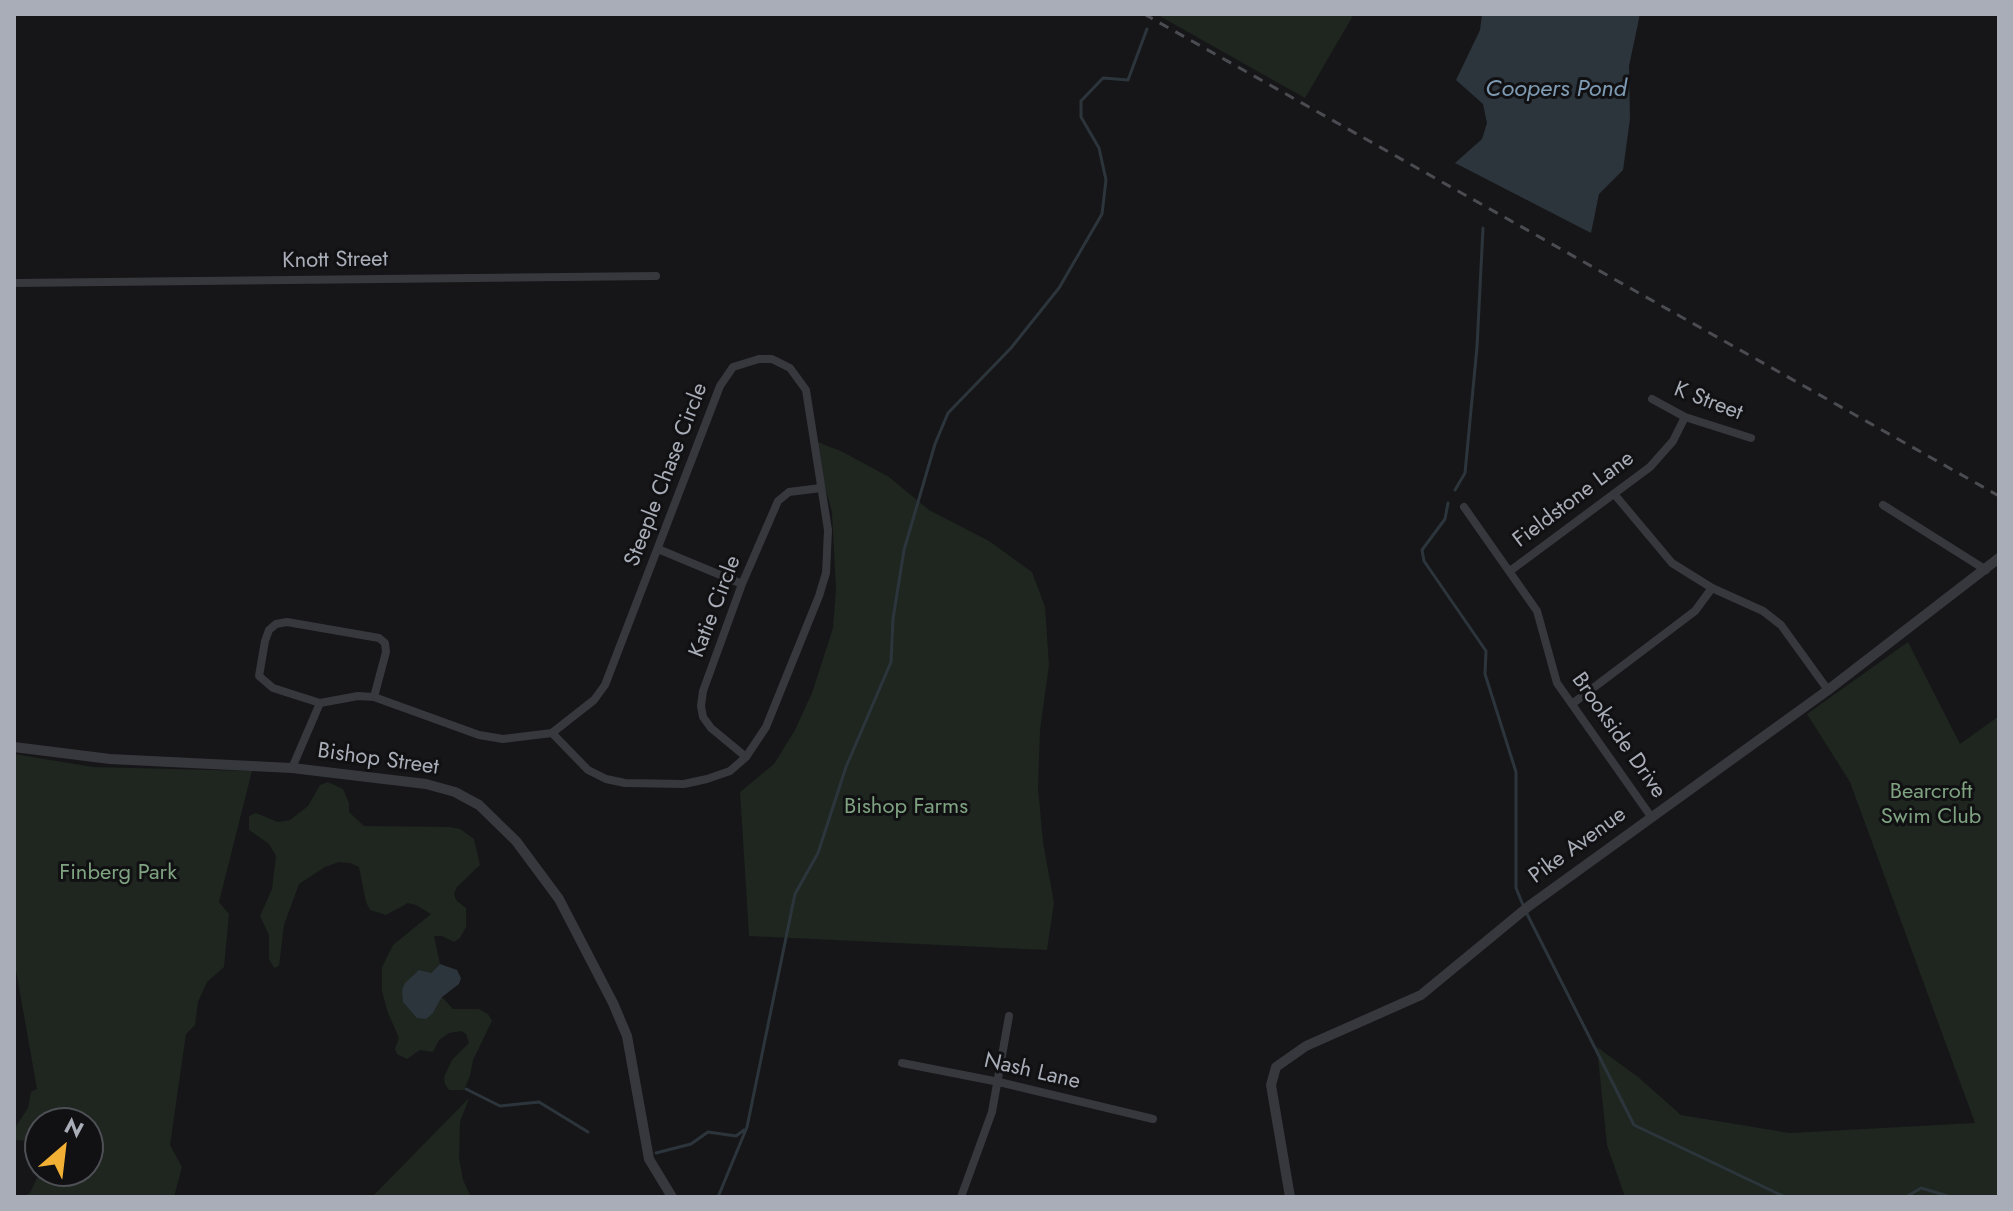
<!DOCTYPE html>
<html>
<head>
<meta charset="utf-8">
<style>
  body { margin:0 }
  #map { position:relative; width:2013px; height:1211px; overflow:hidden; background:#161618; font-family:Jost,sans-serif }
  canvas { display:block }
  .frame { position:absolute; inset:0; border:16px solid #a8adb8; pointer-events:none }
  .north { position:absolute; left:24px; top:1107px; width:80px; height:80px; box-sizing:border-box; background:#111113; border:2px solid #4d4f55; border-radius:50%; rotate:28deg; font-size:22px; font-weight:700; line-height:32px; text-align:center; color:#a8adb8 }
  .north::after { content:''; display:block; margin:auto; width:28px; height:36px; background:#f2b134; clip-path:polygon(50% 0,100% 100%,50% 72%,0 100%) }
</style>
</head>
<body>
<div id="map">
<canvas width="2013" height="1211"></canvas>
<div class="frame"></div>
<div class="north">N</div>
</div>
<script>
const context = document.querySelector('canvas').getContext('2d');
context.lineJoin = 'round';
function paint(path, color) {
  context.fillStyle = color;
  context.fill(path, 'evenodd');
}
function poly(rows) {
  const path = new Path2D();
  for (const r of rows) {
    path.moveTo(r[0], r[1]);
    for (let i = 2; i < r.length; i += 2) path.lineTo(r[i], r[i + 1]);
  }
  return path;
}
function stroke(path, color, width, dash) {
  context.strokeStyle = color;
  context.lineWidth = width;
  context.lineCap = dash ? 'butt' : 'round';
  context.setLineDash(dash || []);
  context.stroke(path);
}
function drawText(font, color, halo, rows, align = 'center') {
  context.font = font + ' Jost,sans-serif';
  context.lineWidth = 6;
  context.setLineDash([]);
  context.textBaseline = 'middle';
  context.strokeStyle = halo;
  context.fillStyle = color;
  for (const [text, x, y, turn = 0] of rows) {
    context.save();
    context.translate(x, y);
    context.rotate((+turn || 0) * Math.PI / 180);
    context.textAlign = isNaN(turn) ? turn : align;
    if (halo) context.strokeText(text, 0, 0);
    context.fillText(text, 0, 0);
    context.restore();
  }
}
paint(poly([
  [1156,14,1354,14,1305,98],
  [812,440,841,451,889,477,929,510,989,541,1032,572,1045,607,1049,665,1040,730,1038,788,1043,842,1054,903,1047,950,749,936,740,792,774,764,795,730,812,693,833,628,836,589,832,512],
  [1908,642,1960,744,1999,716,1999,1197,1625,1197,1607,1145,1597,1047,1638,1077,1681,1115,1790,1133,1975,1123,1850,782,1807,714],
  [14,754,93,767,252,771,219,902,229,914,224,967,207,982,198,1002,195,1025,186,1034,170,1145,182,1167,174,1197,22,1197,30,1193,39,1174,34,1159,34,1147,30,1141,15,1140,14,1129,28,1108,31,1092,37,1089,14,959],
  [40,1123,88,1123,88,1171,40,1171],
  [328,782,343,789,349,803,349,812,364,826,449,827,460,829,474,839,480,865,457,887,454,894,456,900,466,908,466,927,460,938,454,942,442,936,434,936,440,964,431,973,433,1013,442,997,453,1009,479,1009,488,1014,492,1021,473,1060,470,1076,464,1090,449,1090,445,1084,444,1077,452,1060,469,1043,466,1034,461,1031,449,1033,439,1040,433,1052,420,1050,407,1059,397,1054,395,1049,399,1038,388,1013,382,991,382,967,393,945,431,914,416,905,408,903,386,915,370,910,366,902,359,867,350,863,339,862,325,867,299,884,284,925,279,966,274,968,269,959,269,935,260,916,272,889,276,856,269,844,249,830,249,816,256,813,278,822,290,820,308,806,320,785],
  [469,1098,460,1122,459,1158,463,1180,471,1197,372,1197]
]), '#1e261f');
paint(poly([
  [1482,14,1640,14,1629,66,1630,119,1623,170,1599,194,1591,233,1455,163,1482,139,1487,123,1483,104,1456,80,1480,30],
  [440,964,457,970,461,978,459,984,442,997,433,1013,426,1019,417,1018,403,1002,402,990,405,983,419,970,431,973]
]), '#2c353c');
stroke(poly([
  [1455,490,1465,473,1477,347,1483,228],
  [1448,503,1445,519,1422,550,1424,561,1486,651,1485,674,1516,772,1516,888,1523,905],
  [1526,912,1634,1125,1785,1197],
  [466,1089,500,1106,539,1102,588,1132],
  [656,1153,691,1144,708,1132,736,1136,744,1130],
  [718,1197,747,1127,795,894,818,853,846,767,891,662,893,619,904,550,935,444,948,413,1011,348,1059,288,1102,214,1106,180,1099,148,1081,117,1081,101,1103,78,1128,80,1147,29],
  [1906,1197,1921,1188,1951,1197]
]), '#2c353c', 3);
stroke(poly([
  [14,283,656,276],
  [759,359,772,359,790,368,806,390,828,530,826,573,819,596,766,727,746,757,730,771,707,779,684,784,625,783,606,779,588,770,552,733,594,700,605,685,720,386,733,367,759,359],
  [1652,399,1685,417,1751,438],
  [1615,495,1672,563,1712,588,1763,611,1781,625,1828,690],
  [1883,505,1986,570],
  [1464,507,1537,611,1557,683,1652,818],
  [658,549,742,584],
  [1510,571,1650,467,1673,441,1685,417],
  [320,703,273,688,259,676,265,641,269,630,276,624,287,622,379,638,385,643,386,652,374,697],
  [1572,704,1695,611,1712,588],
  [746,757,711,728,703,717,701,706,703,691,742,584,778,501,789,492,821,488],
  [292,768,320,703,358,696,374,697,479,735,503,739,552,733],
  [902,1063,999,1082,1153,1119],
  [961,1197,992,1112,1009,1016]
]), '#37383d', 8);
stroke(poly([
  [14,747,110,759,292,768,426,784,455,792,479,805,516,841,559,899,613,1003,627,1036,649,1159,672,1197],
  [1290,1197,1271,1085,1276,1067,1306,1046,1421,995,1529,906,1828,690,1999,558]
]), '#37383d', 10);
stroke(poly([
  [1144,14,1999,496]
]), '#4a4c52', 3, [10, 8]);
drawText('22px', '#a8adb8', '#111113', [
  ["Knott Street",335,261,-1],
  ["K Street",1708,402,21],
  ["Steeple Chase Circle",667,475,-69],
  ["Fieldstone Lane",1574,500,-37],
  ["Katie Circle",716,607,-69],
  ["Brookside Drive",1618,736,55],
  ["Bishop Street",378,760,8],
  ["Pike Avenue",1578,846,-36],
  ["Nash Lane",1032,1072,13]
]);
drawText('22px', '#7fa381', '#111113', [
  ["Bearcroft",1931,793],
  ["Swim Club",1931,818],
  ["Bishop Farms",906,808],
  ["Finberg Park",118,874]
]);
drawText('italic 24px', '#7f9bb3', '#111113', [
  ["Coopers Pond",1556,90]
]);
</script>
</body>
</html>
